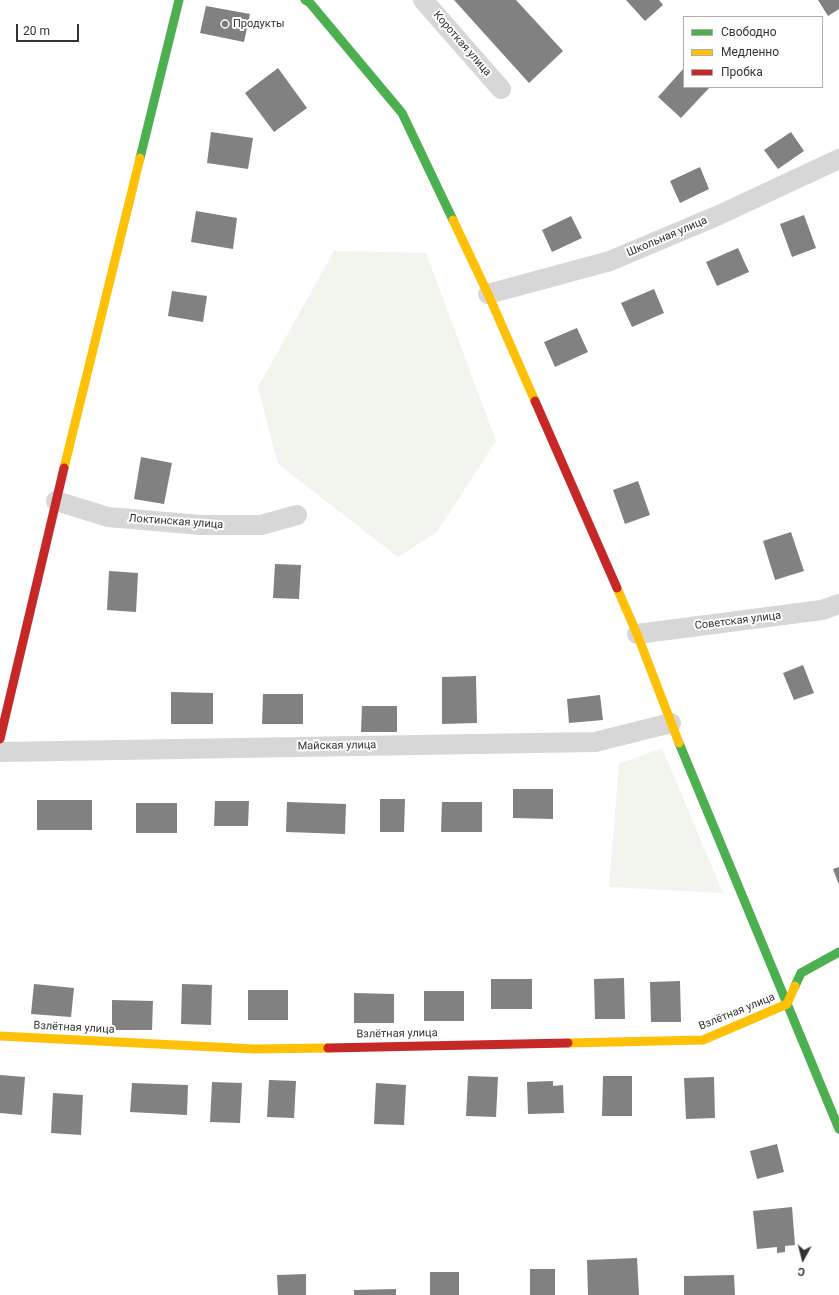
<!DOCTYPE html>
<html>
<head>
<meta charset="utf-8">
<style>
  body { margin:0 }
  #map { position:relative; width:839px; height:1295px; overflow:hidden; background:#fff; font-family:Roboto,sans-serif }
  canvas { display:block }
  .legend { position:absolute; left:683px; top:16px; width:140px; height:72px; box-sizing:border-box; background:#fff; border:1px solid #adadad; margin:0; padding:5px 7px; list-style:none; font-size:12px; color:#333 }
  .legend li { display:flex; align-items:center; gap:8px; height:20px }
  .legend b { width:20px; border:1px solid #adadad }
  .north { position:absolute; left:783px; top:1239px; width:40px; height:40px; -webkit-text-stroke:3px #fff; paint-order:stroke; rotate:187deg; font-size:11px; font-weight:700; line-height:16px; text-align:center; color:#333 }
  .north::after { content:''; display:block; margin:auto; width:14px; height:18px; background:#333; clip-path:polygon(50% 0,100% 100%,50% 72%,0 100%) }
  .scale { position:absolute; left:16px; top:24px; width:63px; height:18px; box-sizing:border-box; border:2px solid #333; border-top:0; padding-left:5px; font-size:12px; line-height:14px; white-space:nowrap; color:#333; -webkit-text-stroke:3px #fff; paint-order:stroke }
</style>
</head>
<body>
<div id="map">
<canvas width="839" height="1295"></canvas>
<ul class="legend">
<li><b style="height:5px;background:#4caf50"></b>Свободно</li>
<li><b style="height:5px;background:#ffc107"></b>Медленно</li>
<li><b style="height:5px;background:#c62828"></b>Пробка</li>
</ul>
<div class="north">С</div>
<div class="scale">20 m</div>
</div>
<script>
const context = document.querySelector('canvas').getContext('2d');
context.lineJoin = 'round';
function paint(path, color) {
  context.fillStyle = color;
  context.fill(path, 'evenodd');
}
function poly(rows) {
  const path = new Path2D();
  for (const r of rows) {
    path.moveTo(r[0], r[1]);
    for (let i = 2; i < r.length; i += 2) path.lineTo(r[i], r[i + 1]);
  }
  return path;
}
function stroke(path, color, width, dash) {
  context.strokeStyle = color;
  context.lineWidth = width;
  context.lineCap = dash ? 'butt' : 'round';
  context.setLineDash(dash || []);
  context.stroke(path);
}
function drawText(font, color, halo, rows, align = 'center') {
  context.font = font + ' Roboto,sans-serif';
  context.lineWidth = 4;
  context.setLineDash([]);
  context.textBaseline = 'middle';
  context.strokeStyle = halo;
  context.fillStyle = color;
  for (const [text, x, y, turn = 0] of rows) {
    context.save();
    context.translate(x, y);
    context.rotate((+turn || 0) * Math.PI / 180);
    context.textAlign = isNaN(turn) ? turn : align;
    if (halo) context.strokeText(text, 0, 0);
    context.fillText(text, 0, 0);
    context.restore();
  }
}
paint(poly([
  [334,251,426,253,496,441,437,532,398,557,278,464,258,387],
  [662,748,723,893,609,887,619,764]
]), '#f1f5ed');
paint(poly([
  [454,0,516,0,563,51,529,83],
  [626,0,659,0,663,5,645,21],
  [818,0,839,0,839,9,828,16],
  [206,6,250,14,244,42,200,33],
  [278,68,307,108,274,132,245,93],
  [684,68,684,87,710,87,681,118,658,97],
  [211,132,253,138,248,169,207,163],
  [791,132,804,151,778,169,764,150],
  [700,167,709,189,680,203,670,181],
  [196,211,237,218,233,249,191,242],
  [804,215,816,248,792,257,780,224],
  [571,216,582,238,552,252,542,230],
  [738,248,749,272,717,286,706,262],
  [654,289,664,313,632,327,621,303],
  [172,291,207,296,203,322,168,316],
  [577,328,588,352,555,367,544,342],
  [141,457,172,463,164,504,134,499],
  [638,481,650,515,625,524,613,490],
  [791,532,804,571,775,580,763,541],
  [275,564,301,565,299,599,273,598],
  [109,571,138,573,136,612,107,610],
  [803,665,814,693,794,700,783,673],
  [476,676,477,723,442,724,442,677],
  [171,692,213,693,213,724,171,724],
  [263,694,303,694,303,724,262,724],
  [600,695,603,720,569,723,567,699],
  [362,706,397,706,397,732,361,732],
  [513,789,553,789,553,819,513,818],
  [380,799,405,799,404,832,380,832],
  [37,800,92,800,92,830,37,830],
  [215,801,249,801,248,826,214,826],
  [287,802,346,804,345,834,286,832],
  [442,802,482,802,482,832,441,832],
  [136,803,177,803,177,833,136,833],
  [839,867,839,885,833,869],
  [624,978,625,1019,595,1019,594,979],
  [491,979,532,979,532,1009,491,1009],
  [680,981,681,1022,651,1022,650,982],
  [34,984,74,988,71,1017,31,1014],
  [182,984,212,985,211,1025,181,1024],
  [248,990,288,990,288,1020,248,1020],
  [424,991,464,991,464,1021,424,1021],
  [354,993,394,994,394,1023,354,1023],
  [112,1000,153,1001,152,1030,112,1030],
  [0,1075,25,1077,22,1115,0,1113],
  [468,1076,498,1077,496,1117,466,1116],
  [603,1076,632,1076,632,1116,602,1116],
  [714,1077,715,1118,686,1119,684,1078],
  [269,1080,296,1081,294,1118,267,1117],
  [553,1081,553,1086,563,1085,564,1113,528,1114,527,1082],
  [212,1082,242,1083,240,1123,210,1122],
  [132,1083,188,1085,187,1115,130,1112],
  [376,1083,406,1085,404,1125,374,1124],
  [53,1093,83,1095,81,1135,51,1133],
  [777,1144,784,1172,757,1179,750,1151],
  [792,1207,795,1245,785,1246,785,1252,777,1253,777,1247,757,1249,753,1211],
  [637,1258,639,1295,588,1295,587,1260],
  [530,1269,555,1269,555,1295,530,1295],
  [430,1272,459,1272,459,1295,430,1295],
  [306,1274,306,1295,278,1295,277,1275],
  [734,1275,735,1295,684,1295,684,1276],
  [396,1289,396,1295,354,1295,354,1290]
]), '#818181');
stroke(poly([
  [423,0,501,89],
  [488,294,610,261,719,215,839,159],
  [56,501,108,517,201,525,261,525,297,515],
  [637,634,822,610,839,604],
  [0,752,595,742,671,723]
]), '#d7d7d7', 20);
stroke(poly([
  [305,0,310,3,402,113,453,220],
  [140,158,179,0],
  [679,743,839,1129],
  [795,986,801,973,839,952]
]), '#4caf50', 9);
stroke(poly([
  [453,220,488,294,535,401],
  [64,468,140,158],
  [617,588,637,634,679,743],
  [0,1036,254,1049,328,1048],
  [568,1043,703,1040,787,1004,795,986]
]), '#ffc107', 9);
stroke(poly([
  [535,401,617,588],
  [0,739,64,468],
  [328,1048,568,1043]
]), '#c62828', 9);
for (const [x, y, r, color] of [
  [225,24,4,"#7a7a7a"]
]) {
  const dot = new Path2D();
  dot.arc(x, y, r, 0, 2 * Math.PI);
  context.fillStyle = color;
  context.fill(dot);
  stroke(dot, '#fff', 1.5);
}
drawText('11px', '#333', '#fff', [
  ["Продукты",233,24]
], 'left');
drawText('11px', '#333', '#fff', [
  ["Короткая улица",462,44,49],
  ["Школьная улица",667,237,-23],
  ["Локтинская улица",176,522,4],
  ["Советская улица",738,621,-7],
  ["Майская улица",337,746,-1],
  ["Взлётная улица",737,1012,-22],
  ["Взлётная улица",74,1028,3],
  ["Взлётная улица",397,1034,-1]
]);
</script>
</body>
</html>
